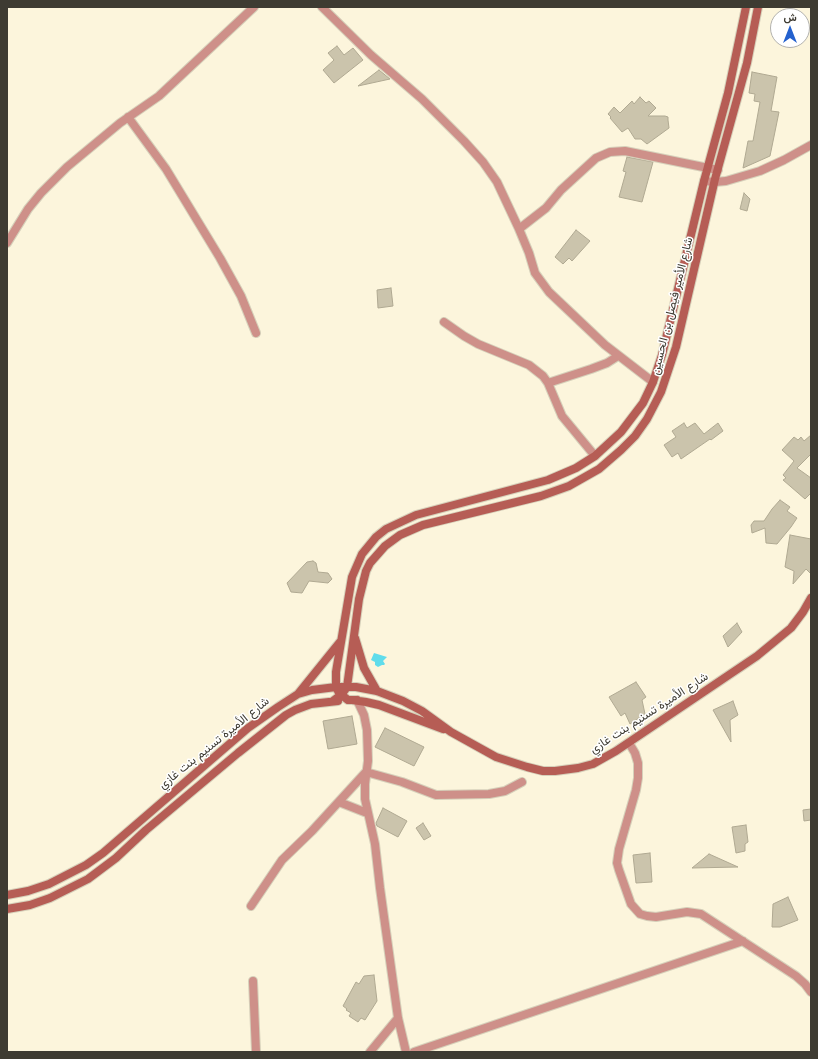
<!DOCTYPE html>
<html>
<head>
<meta charset="utf-8">
<style>
  body { margin:0 }
  #map { position:relative; width:818px; height:1059px; overflow:hidden; background:#fcf5dc; font-family:Inter,Vazirmatn,sans-serif }
  canvas { display:block }
  .frame { position:absolute; inset:0; border:8px solid #3e3b32; pointer-events:none }
  .north { position:absolute; left:770px; top:8px; width:40px; height:40px; box-sizing:border-box; background:#fff; border:1px solid #b2b1ad; border-radius:50%; rotate:0deg; font-size:11px; font-weight:700; line-height:16px; text-align:center; color:#3e3b32 }
  .north::after { content:''; display:block; margin:auto; width:14px; height:18px; background:#2461ce; clip-path:polygon(50% 0,100% 100%,50% 72%,0 100%) }
</style>
</head>
<body>
<div id="map">
<canvas width="818" height="1059"></canvas>
<div class="frame"></div>
<div class="north">ش</div>
</div>
<script>
const context = document.querySelector('canvas').getContext('2d');
context.lineJoin = 'round';
function paint(path, color) {
  context.fillStyle = color;
  context.fill(path, 'evenodd');
}
function poly(rows) {
  const path = new Path2D();
  for (const r of rows) {
    path.moveTo(r[0], r[1]);
    for (let i = 2; i < r.length; i += 2) path.lineTo(r[i], r[i + 1]);
  }
  return path;
}
function stroke(path, color, width, dash) {
  context.strokeStyle = color;
  context.lineWidth = width;
  context.lineCap = dash ? 'butt' : 'round';
  context.setLineDash(dash || []);
  context.stroke(path);
}
function drawText(font, color, halo, rows, align = 'center') {
  context.font = font + ' Inter,Vazirmatn,sans-serif';
  context.lineWidth = 3;
  context.setLineDash([]);
  context.textBaseline = 'middle';
  context.strokeStyle = halo;
  context.fillStyle = color;
  for (const [text, x, y, turn = 0] of rows) {
    context.save();
    context.translate(x, y);
    context.rotate((+turn || 0) * Math.PI / 180);
    context.textAlign = isNaN(turn) ? turn : align;
    if (halo) context.strokeText(text, 0, 0);
    context.fillText(text, 0, 0);
    context.restore();
  }
}
paint(poly([
  [374,653,387,657,383,661,385,664,384,665,382,665,378,667,375,665,375,662,371,660]
]), '#60dceb');
const building = poly([
  [337,46,344,55,353,48,363,60,334,83,323,70,334,60,328,53,337,46],
  [379,70,390,79,358,86,379,70],
  [752,72,777,77,771,111,779,112,770,156,743,168,748,141,753,141,760,102,754,101,755,94,749,93,752,72],
  [640,97,646,103,649,101,656,108,648,116,665,116,668,117,668,120,669,128,647,144,641,139,635,139,628,128,622,132,610,118,611,117,608,114,614,107,620,113,632,101,634,104,640,97],
  [627,157,653,162,642,202,619,197,626,172,623,171,627,157],
  [744,193,750,199,747,211,740,209,744,193],
  [576,230,590,241,572,261,569,258,563,264,555,257,576,230],
  [391,288,393,306,378,308,377,290,391,288],
  [684,423,687,428,695,423,704,434,718,423,723,431,711,440,710,439,681,459,678,453,672,457,664,445,676,437,672,431,684,423],
  [811,435,811,454,797,468,811,478,811,493,805,499,783,480,786,478,783,475,794,461,782,450,794,437,798,440,801,437,804,441,811,435],
  [780,500,790,507,787,511,797,518,791,527,777,544,766,543,765,528,752,533,751,525,754,521,764,521,772,509,780,500],
  [790,535,811,539,811,574,806,569,793,584,794,571,785,567,790,535],
  [313,561,316,563,318,572,328,573,332,579,328,583,309,581,302,593,291,592,287,583,307,562,313,561],
  [737,623,742,632,728,647,723,636,737,623],
  [636,682,646,697,642,700,645,714,630,724,625,713,621,716,609,697,636,682],
  [733,701,738,715,730,720,731,742,713,710,733,701],
  [352,716,357,744,328,749,323,721,352,716],
  [385,728,424,747,414,766,375,747,385,728],
  [383,808,407,821,398,837,377,826,376,823,383,808],
  [811,809,811,820,804,821,803,810,811,809],
  [423,823,431,836,424,840,416,828,423,823],
  [746,825,748,842,745,844,745,851,736,853,732,827,746,825],
  [650,853,652,882,636,883,633,855,650,853],
  [709,854,738,867,692,868,709,854],
  [788,897,798,920,780,927,772,927,773,904,788,897],
  [374,975,377,1001,365,1020,361,1018,358,1022,349,1016,351,1013,346,1010,347,1009,343,1006,356,982,359,984,364,976,374,975]
]);
paint(building, '#cbc4ac');
stroke(building, '#b0a992', 1);
const street = poly([
  [322,7,371,55,422,99,464,141,483,162,497,182,519,229,529,253,535,273,549,292,605,345,653,382],
  [128,117,166,169,220,258,241,296,256,333],
  [704,181,715,182,726,181,760,171,784,160,811,145],
  [519,229,546,208,561,190,596,158,610,152,625,151,718,170],
  [7,243,28,209,41,193,67,167,120,123,159,96,254,7],
  [444,322,464,336,478,344,529,365,543,376,548,383],
  [595,456,562,416,548,383,591,369,607,363,618,356],
  [357,700,364,715,367,730,368,761,365,784,365,799,375,844,380,888,398,1018,406,1052],
  [629,743,635,753,638,763,638,778,636,790,619,849,617,863,619,870,631,904,640,914,647,916,656,917,687,912,701,914,796,976,805,984,811,992],
  [339,802,367,813],
  [251,906,282,860,312,831,366,772,402,782,436,795,489,794,505,791,522,782],
  [253,981,256,1052],
  [370,1052,398,1018],
  [414,1052,743,941]
]);
const secondary = poly([
  [355,638,364,668,377,691],
  [298,694,340,642],
  [352,700,366,702,379,705,443,729],
  [357,700,348,700,339,693,336,687,336,672,352,577,362,554,376,537,386,529,416,515,548,480,576,468,595,456,621,432,643,403,653,382,662,355,704,181,728,93,746,7],
  [333,701,341,695,347,687,359,599,366,571,370,563,385,546,400,535,423,525,541,496,569,486,599,469,621,450,635,436,647,419,661,392,676,347,715,179,747,63,758,7],
  [7,895,28,891,49,884,86,865,103,853,248,728,278,707,298,694,312,690,336,687,356,687,377,691,403,701,422,711,451,732,496,757,527,767,543,771,555,771,578,768,593,764,616,751,757,656,791,628,803,612,811,598],
  [7,909,30,905,50,898,88,879,116,858,146,830,238,753,286,715,295,710,311,704,338,701]
]);
stroke(street, '#d6d0ba', 10);
stroke(secondary, '#d6d0ba', 10);
stroke(street, '#ce9089', 8);
stroke(secondary, '#b65d55', 8);
drawText('12px', '#3e3b32', '#fff', [
  ["شارع الأمير فيصل بن الحسين",672,306,-76],
  ["شارع الأميرة تسنيم بنت غازي",649,713,-33],
  ["شارع الأميرة تسنيم بنت غازي",214,743,-39]
]);
</script>
</body>
</html>
